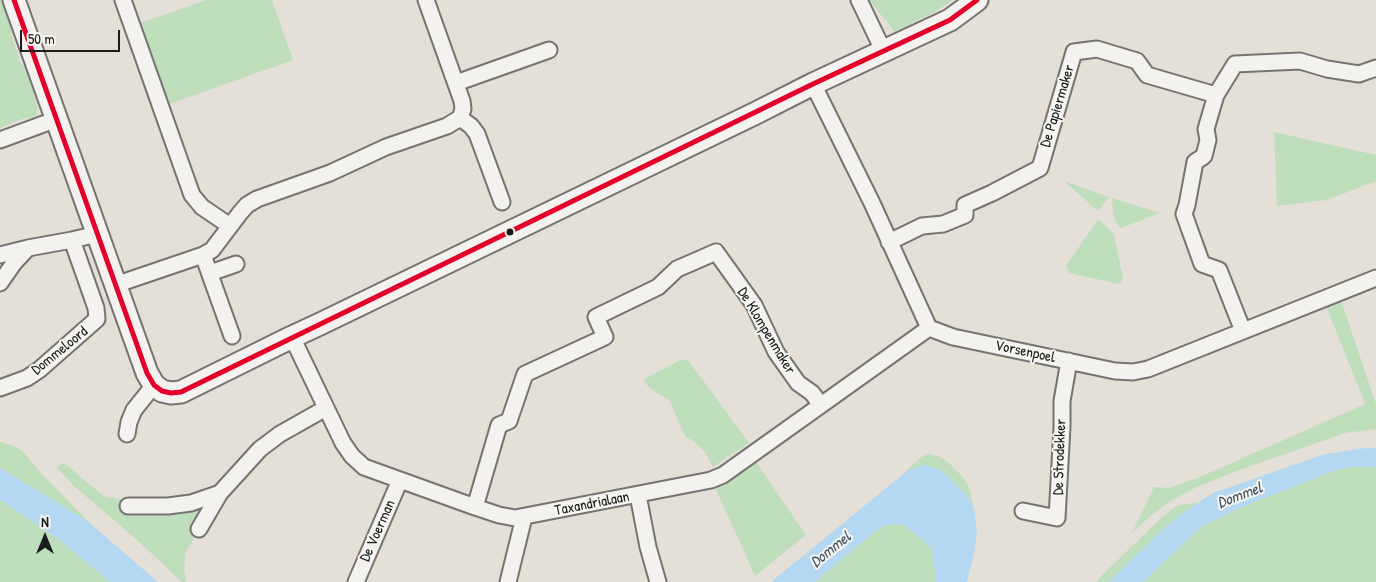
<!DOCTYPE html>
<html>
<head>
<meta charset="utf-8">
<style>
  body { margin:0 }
  #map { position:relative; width:1376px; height:582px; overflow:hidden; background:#e5e0d7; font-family:"Patrick Hand",sans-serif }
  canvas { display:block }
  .north { position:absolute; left:20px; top:512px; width:50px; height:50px; -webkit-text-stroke:4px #f6f6f2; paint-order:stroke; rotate:0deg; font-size:14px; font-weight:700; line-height:20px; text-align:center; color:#1c1c1c }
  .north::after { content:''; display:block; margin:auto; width:18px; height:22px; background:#1c1c1c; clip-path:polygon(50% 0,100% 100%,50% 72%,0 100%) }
  .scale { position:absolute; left:20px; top:30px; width:100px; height:22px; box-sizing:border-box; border:2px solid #1c1c1c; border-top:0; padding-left:6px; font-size:15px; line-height:18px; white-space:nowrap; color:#1c1c1c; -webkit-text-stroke:4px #f6f6f2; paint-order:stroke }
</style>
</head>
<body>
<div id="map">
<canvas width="1376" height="582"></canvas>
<div class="north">N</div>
<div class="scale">50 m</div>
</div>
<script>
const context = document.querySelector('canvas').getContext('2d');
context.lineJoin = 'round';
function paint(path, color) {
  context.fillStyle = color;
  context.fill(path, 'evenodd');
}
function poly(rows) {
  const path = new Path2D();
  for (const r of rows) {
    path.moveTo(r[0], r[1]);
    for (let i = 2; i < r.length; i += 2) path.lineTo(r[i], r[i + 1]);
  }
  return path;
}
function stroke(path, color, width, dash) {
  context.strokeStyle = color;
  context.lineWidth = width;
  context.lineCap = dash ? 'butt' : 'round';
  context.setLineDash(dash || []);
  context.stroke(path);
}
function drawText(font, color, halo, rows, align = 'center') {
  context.font = font + ' "Patrick Hand",sans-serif';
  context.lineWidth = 4;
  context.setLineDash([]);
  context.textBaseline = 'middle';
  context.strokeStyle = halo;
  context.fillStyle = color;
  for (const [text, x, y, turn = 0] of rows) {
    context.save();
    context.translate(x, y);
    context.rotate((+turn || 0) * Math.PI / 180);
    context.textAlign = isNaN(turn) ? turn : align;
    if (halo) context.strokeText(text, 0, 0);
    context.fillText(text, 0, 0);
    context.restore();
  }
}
paint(poly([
  [0,0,5,0,10,14,12,36,20,62,30,72,38,110,36,116,19,120,0,128],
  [206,0,272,0,293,60,164,106,135,25],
  [869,0,953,0,938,10,895,32],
  [1274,132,1376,155,1376,181,1327,200,1277,206],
  [1064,181,1109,197,1098,211],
  [1112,198,1160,213,1121,228,1116,223,1113,213],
  [1098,219,1114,234,1123,279,1119,284,1069,273,1066,266],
  [1341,300,1376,404,1376,429,1345,433,1234,472,1195,488,1171,501,1151,515,1132,533,1154,487,1169,488,1200,477,1365,404,1326,306],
  [682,359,688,361,697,372,749,443,713,467,705,452,693,441,685,436,669,400,652,390,644,382,644,379],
  [0,442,16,447,25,454,41,473,95,528,86,520,0,468],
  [929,454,938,456,948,462,961,475,969,487,974,508,969,498,951,479,901,476,921,457],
  [754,459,806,535,755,576,713,483],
  [64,463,105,497,128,500,206,503,190,524,199,530,186,552,184,568,186,582,182,582,137,540,75,487,56,467],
  [1349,467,1376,467,1376,582,1143,582,1201,527,1244,506,1331,472],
  [0,500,57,538,110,582,0,582],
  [1198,502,1160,532,1109,582,1095,582,1160,519,1176,506],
  [893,524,905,525,927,544,932,550,936,582,815,582,873,533,883,526]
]), '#bedebc');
paint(poly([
  [1366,448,1376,448,1376,467,1349,467,1331,472,1244,506,1201,527,1143,582,1109,582,1160,532,1180,515,1213,493,1325,454],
  [923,465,939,469,951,479,969,498,974,508,977,532,974,553,967,582,936,582,932,550,927,544,905,525,893,524,883,526,873,533,815,582,771,582,901,476,907,471],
  [0,468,86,520,158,582,110,582,57,538,0,500]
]), '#b4d7f2');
const street = poly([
  [123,0,192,195,202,207,230,226],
  [859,0,883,50],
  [456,83,549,50],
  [813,84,872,203,929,328,953,337,1115,371,1133,372,1148,369,1376,278],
  [460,118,471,126,477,134,502,202],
  [0,140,57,119],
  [889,242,922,226,943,224,965,215,965,205,992,193,1040,168,1074,52,1097,49,1137,61,1147,75,1216,95],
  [28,248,72,240,97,234],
  [0,255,28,248,14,263,0,283],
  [203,255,232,336],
  [210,273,236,264],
  [115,285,203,255,212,250,240,213,247,205,257,199,330,173,386,147,447,126,460,118,463,109,462,101,426,0],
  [1243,331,1219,270,1202,264,1184,214,1187,205,1195,162,1204,156,1208,140,1206,129,1216,95,1235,64,1300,61,1327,69,1359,74,1376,68],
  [292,337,343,443,352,456,364,467,475,507,499,515,515,518,711,480,723,475,929,328],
  [0,388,27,378,39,370,97,319,96,308,72,240],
  [127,434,129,422,134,410,154,385],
  [638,495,648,547,658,582],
  [128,506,168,506,191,503,220,493],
  [475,507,499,425,509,421,525,374,605,337,596,317,658,287,677,269,716,252,754,305,776,352,798,383,812,393,821,405],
  [1023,511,1057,518,1062,427,1062,401,1069,361],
  [199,529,220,493,260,449,280,434,326,408],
  [356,582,400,480],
  [508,582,524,517]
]);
const secondary = poly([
  [14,0,147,373,154,385,162,391,171,393,181,392,292,337,320,324,756,113,813,84,950,20,977,0]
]);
stroke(street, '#767470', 19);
stroke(secondary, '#767470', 25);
stroke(street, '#f3f2ef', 15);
stroke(secondary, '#f3f2ef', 21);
stroke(poly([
  [14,0,147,373,154,385,162,391,171,393,181,392,813,84,950,20,977,0]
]), '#e4002b', 5);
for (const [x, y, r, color] of [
  [510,232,4.5,"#1c1c1c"]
]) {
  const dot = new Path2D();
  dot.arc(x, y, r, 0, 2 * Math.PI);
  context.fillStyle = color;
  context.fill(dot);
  stroke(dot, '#f6f6f2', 2);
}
drawText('15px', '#1c1c1c', '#f6f6f2', [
  ["De Papiermaker",1058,106,-73],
  ["De Klompenmaker",766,331,59],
  ["Dommeloord",60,351,-39],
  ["Vorsenpoel",1025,352,12],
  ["De Strodekker",1060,457,-88],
  ["Taxandrialaan",592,504,-11],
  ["De Voerman",378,531,-66]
]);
drawText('italic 16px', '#435360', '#f6f6f2', [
  ["Dommel",1240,496,-21],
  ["Dommel",831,550,-39]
]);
</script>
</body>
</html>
